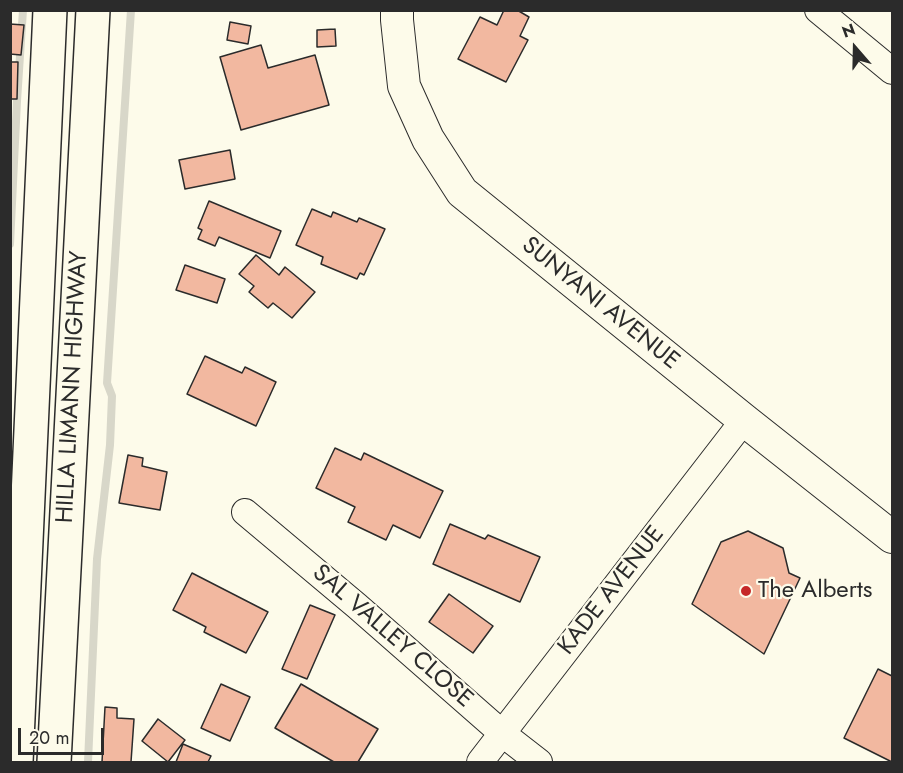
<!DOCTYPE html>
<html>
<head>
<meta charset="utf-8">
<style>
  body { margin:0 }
  #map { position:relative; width:903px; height:773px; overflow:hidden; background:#fdfbea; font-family:Jost,sans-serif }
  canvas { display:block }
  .frame { position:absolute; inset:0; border:12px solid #2b2b2b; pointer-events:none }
  .north { position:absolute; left:825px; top:18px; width:60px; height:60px; -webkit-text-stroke:4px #fdfbea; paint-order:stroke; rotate:340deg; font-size:16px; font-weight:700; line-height:24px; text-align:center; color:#2b2b2b }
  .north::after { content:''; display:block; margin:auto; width:21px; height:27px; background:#2b2b2b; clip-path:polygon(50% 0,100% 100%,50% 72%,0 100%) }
  .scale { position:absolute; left:18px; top:728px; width:86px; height:27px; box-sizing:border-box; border:3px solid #2b2b2b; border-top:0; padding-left:8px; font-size:18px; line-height:21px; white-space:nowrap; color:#2b2b2b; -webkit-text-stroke:4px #fdfbea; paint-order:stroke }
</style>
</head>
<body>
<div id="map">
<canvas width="903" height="773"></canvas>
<div class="frame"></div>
<div class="north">N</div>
<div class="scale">20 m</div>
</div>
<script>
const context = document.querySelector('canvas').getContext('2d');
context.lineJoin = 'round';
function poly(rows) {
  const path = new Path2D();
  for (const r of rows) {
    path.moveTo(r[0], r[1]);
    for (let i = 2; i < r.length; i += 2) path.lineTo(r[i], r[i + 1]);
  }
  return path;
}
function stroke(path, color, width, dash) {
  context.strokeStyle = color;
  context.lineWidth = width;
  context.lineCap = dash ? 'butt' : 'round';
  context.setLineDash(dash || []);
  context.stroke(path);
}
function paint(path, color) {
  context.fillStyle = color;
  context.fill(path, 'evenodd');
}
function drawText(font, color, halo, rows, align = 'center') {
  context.font = font + ' Jost,sans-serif';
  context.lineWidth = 4.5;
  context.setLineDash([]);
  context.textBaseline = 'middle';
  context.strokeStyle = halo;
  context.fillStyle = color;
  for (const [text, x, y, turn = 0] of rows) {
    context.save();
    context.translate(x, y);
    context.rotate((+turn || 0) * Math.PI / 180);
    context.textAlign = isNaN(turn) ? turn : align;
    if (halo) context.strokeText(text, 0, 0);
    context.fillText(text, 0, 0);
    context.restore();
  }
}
stroke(poly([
  [10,244,17,101,23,10],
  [88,762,97,559,110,445,112,396,107,383,131,10]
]), '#d8d7c9', 8);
const building = poly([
  [504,10,517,10,529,17,520,36,528,40,506,82,458,59,480,17,497,25,504,10],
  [230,22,251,26,248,44,227,40,230,22],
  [10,24,24,25,21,55,10,54,10,24],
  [335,29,336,46,317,47,317,30,335,29],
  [261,45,268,68,315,55,329,105,241,130,220,57,261,45],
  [10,62,18,62,17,99,10,99,10,62],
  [230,150,235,179,185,189,179,160,230,150],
  [209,201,281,231,270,258,219,237,215,246,198,239,202,230,198,228,209,201],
  [312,209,331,217,333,212,357,222,359,218,385,229,364,275,360,273,357,279,321,264,323,257,296,245,312,209],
  [256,255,279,275,285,267,315,292,292,318,273,303,268,308,249,292,254,286,239,274,256,255],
  [185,265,225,279,217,303,176,290,185,265],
  [205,356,242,373,245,367,276,382,256,426,187,394,205,356],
  [335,448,361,460,364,453,443,491,420,538,393,525,386,540,348,522,355,507,316,488,335,448],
  [128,455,143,458,142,466,167,472,160,510,119,503,128,455],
  [450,524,485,539,488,535,540,557,520,602,433,564,450,524],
  [748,531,783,548,789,573,800,578,764,654,692,604,721,542,748,531],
  [192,573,268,612,246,653,204,632,206,627,173,610,192,573],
  [449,594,493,626,473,653,429,622,449,594],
  [310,605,335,615,307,679,282,669,310,605],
  [878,669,892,676,892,762,844,738,878,669],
  [221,684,250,697,230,741,201,728,221,684],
  [301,684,378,729,358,762,334,762,275,728,301,684],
  [105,707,117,708,117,718,134,719,131,762,102,762,105,707],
  [158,719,185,740,168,762,142,741,158,719],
  [183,744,211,756,208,762,176,762,183,744]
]);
paint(building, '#f2b8a0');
stroke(building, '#2b2b2b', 1.5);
const minor = poly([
  [818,10,892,71],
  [245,512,357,606,503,734,539,762],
  [480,762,744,420]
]);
const tertiary = poly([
  [397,10,397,20,404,86,428,139,462,192,744,420,892,537]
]);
const secondary = poly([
  [16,762,50,10],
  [54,762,93,10]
]);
stroke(minor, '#2b2b2b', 28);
stroke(tertiary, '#2b2b2b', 34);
stroke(secondary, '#2b2b2b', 36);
stroke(minor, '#fdfbea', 26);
stroke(tertiary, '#fdfbea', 32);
stroke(secondary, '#fdfbea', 33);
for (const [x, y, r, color] of [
  [746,591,6,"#c62828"]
]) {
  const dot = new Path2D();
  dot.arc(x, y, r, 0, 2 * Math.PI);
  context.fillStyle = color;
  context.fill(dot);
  stroke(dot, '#fdfbea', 2);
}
drawText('24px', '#2b2b2b', '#fdfbea', [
  ["SUNYANI AVENUE",600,304,39],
  ["HILLA LIMANN HIGHWAY",73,387,-87],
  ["KADE AVENUE",612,591,-52],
  ["SAL VALLEY CLOSE",392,637,41]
]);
drawText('24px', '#2b2b2b', '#fdfbea', [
  ["The Alberts",758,591]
], 'left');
</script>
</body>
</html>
